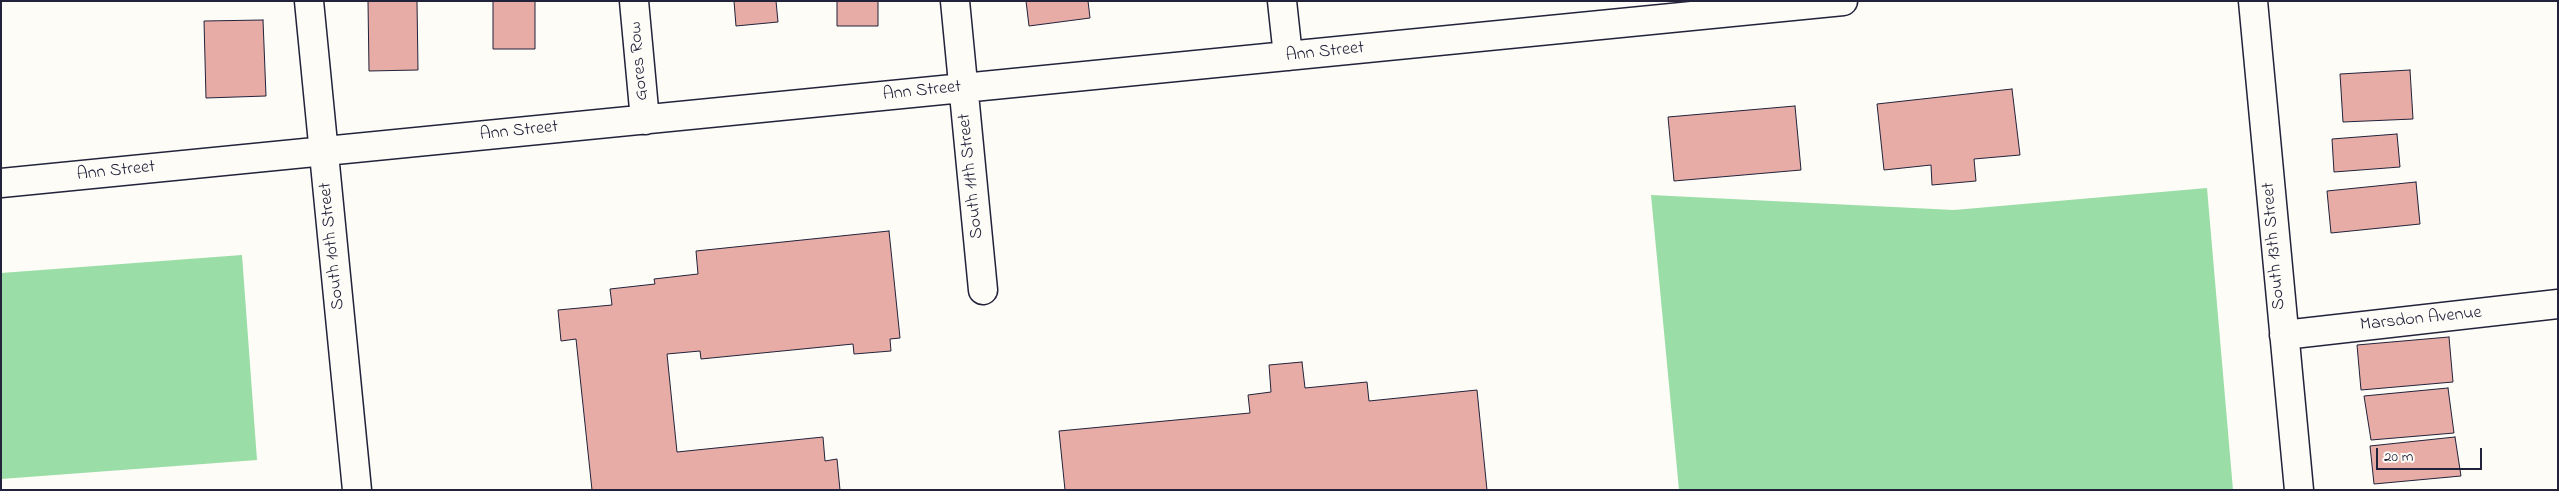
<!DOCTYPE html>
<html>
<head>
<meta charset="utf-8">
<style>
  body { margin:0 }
  #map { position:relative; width:2559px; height:491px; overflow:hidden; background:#fdfcf7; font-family:"Indie Flower",sans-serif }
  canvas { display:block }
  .frame { position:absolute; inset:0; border:2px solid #22223b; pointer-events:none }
  .scale { position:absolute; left:2376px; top:448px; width:106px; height:22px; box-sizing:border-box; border:2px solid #22223b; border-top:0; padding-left:6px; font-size:15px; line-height:18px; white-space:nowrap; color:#22223b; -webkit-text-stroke:4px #fdfcf7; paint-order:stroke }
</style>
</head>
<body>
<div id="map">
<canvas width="2559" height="491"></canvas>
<div class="frame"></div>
<div class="scale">20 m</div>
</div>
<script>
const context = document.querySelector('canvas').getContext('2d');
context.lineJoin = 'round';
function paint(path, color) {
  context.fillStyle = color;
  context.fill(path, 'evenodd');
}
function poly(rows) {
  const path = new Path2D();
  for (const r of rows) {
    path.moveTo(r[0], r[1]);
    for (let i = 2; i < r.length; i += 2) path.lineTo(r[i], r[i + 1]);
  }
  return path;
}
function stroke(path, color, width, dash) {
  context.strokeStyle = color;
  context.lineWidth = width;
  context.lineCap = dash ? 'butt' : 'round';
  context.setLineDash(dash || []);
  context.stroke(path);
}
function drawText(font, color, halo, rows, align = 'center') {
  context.font = font + ' "Indie Flower",sans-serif';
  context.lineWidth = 4.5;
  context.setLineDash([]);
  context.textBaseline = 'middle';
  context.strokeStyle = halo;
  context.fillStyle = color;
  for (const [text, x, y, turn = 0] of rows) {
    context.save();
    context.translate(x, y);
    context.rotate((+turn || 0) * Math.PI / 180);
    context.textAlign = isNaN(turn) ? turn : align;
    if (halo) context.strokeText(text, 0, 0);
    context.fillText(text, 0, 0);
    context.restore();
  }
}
paint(poly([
  [2207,188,2233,490,1679,490,1651,195,1954,210],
  [242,255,257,460,1,479,1,273]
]), '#9bdda7');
const building = poly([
  [368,1,417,1,418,70,369,71,368,1],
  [493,1,535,1,535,49,493,49,493,1],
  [734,1,776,1,778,22,736,26,734,1],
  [837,1,878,1,878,26,837,26,837,1],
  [1026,1,1088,1,1090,18,1029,26,1026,1],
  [263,20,266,96,206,98,204,21,263,20],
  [2410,70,2413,119,2343,122,2340,74,2410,70],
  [2012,89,2020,155,1974,159,1976,181,1932,185,1931,165,1884,170,1877,104,2012,89],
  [1795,106,1801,170,1674,181,1668,117,1795,106],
  [2397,134,2400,167,2334,172,2332,139,2397,134],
  [2416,182,2420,224,2331,233,2327,191,2416,182],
  [889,231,900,338,890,339,891,351,854,354,853,344,701,359,700,351,667,354,677,452,823,437,825,461,837,459,840,490,592,490,576,339,561,341,558,310,612,305,610,289,655,284,654,279,698,274,696,251,889,231],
  [2449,337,2453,382,2361,390,2357,345,2449,337],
  [1302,362,1305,388,1367,382,1369,401,1477,390,1487,490,1065,490,1059,431,1250,413,1248,395,1271,392,1269,365,1302,362],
  [2448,388,2454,433,2371,440,2364,396,2448,388],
  [2455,437,2461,476,2374,484,2370,446,2455,437]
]);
paint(building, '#e6aca5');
stroke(building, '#22223b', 1);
const minor = poly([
  [309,1,357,490],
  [634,1,645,120],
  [955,1,983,290],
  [1282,1,1288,56],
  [2253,1,2299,490],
  [1,183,1843,1],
  [2284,335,2558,304]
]);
stroke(minor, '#22223b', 31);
stroke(minor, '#fdfcf7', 28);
drawText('18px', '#22223b', '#fdfcf7', [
  ["Ann Street",1325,53,-6],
  ["Gores Row",640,61,-95],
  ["Ann Street",922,92,-6],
  ["Ann Street",519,132,-6],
  ["Ann Street",116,172,-6],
  ["South 11th Street",972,176,-96],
  ["South 10th Street",333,246,-96],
  ["South 13th Street",2275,246,-95],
  ["Marsdon Avenue",2421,320,-6]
]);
</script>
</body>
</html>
